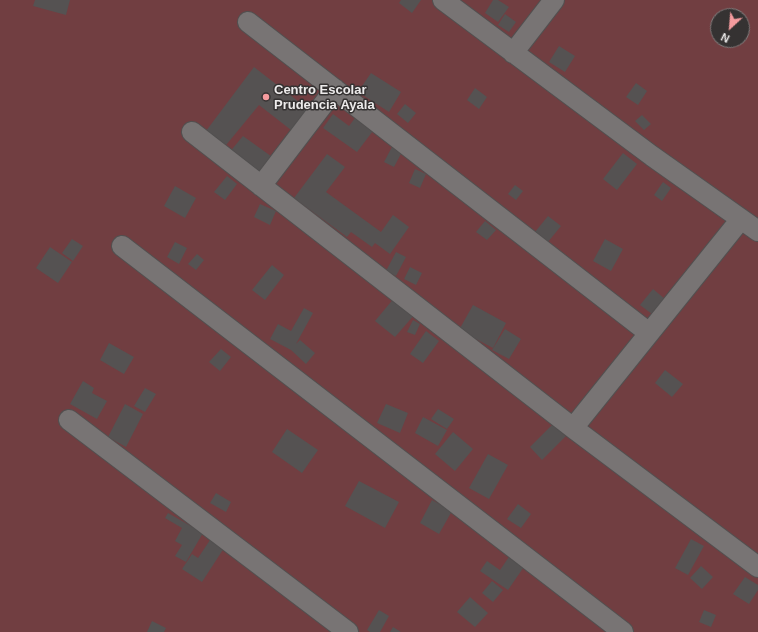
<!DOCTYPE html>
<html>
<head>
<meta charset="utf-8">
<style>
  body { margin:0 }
  #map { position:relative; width:758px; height:632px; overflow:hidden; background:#353232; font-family:Arial,sans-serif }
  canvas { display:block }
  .north { position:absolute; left:710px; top:8px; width:40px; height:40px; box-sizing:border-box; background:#353232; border:1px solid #7f7c7c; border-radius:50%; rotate:206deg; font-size:11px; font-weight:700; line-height:16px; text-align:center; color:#edebeb }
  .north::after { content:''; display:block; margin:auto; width:14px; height:18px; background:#f59b9e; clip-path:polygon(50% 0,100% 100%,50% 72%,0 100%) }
</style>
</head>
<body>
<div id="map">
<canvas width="758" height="632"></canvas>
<div class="north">N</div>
</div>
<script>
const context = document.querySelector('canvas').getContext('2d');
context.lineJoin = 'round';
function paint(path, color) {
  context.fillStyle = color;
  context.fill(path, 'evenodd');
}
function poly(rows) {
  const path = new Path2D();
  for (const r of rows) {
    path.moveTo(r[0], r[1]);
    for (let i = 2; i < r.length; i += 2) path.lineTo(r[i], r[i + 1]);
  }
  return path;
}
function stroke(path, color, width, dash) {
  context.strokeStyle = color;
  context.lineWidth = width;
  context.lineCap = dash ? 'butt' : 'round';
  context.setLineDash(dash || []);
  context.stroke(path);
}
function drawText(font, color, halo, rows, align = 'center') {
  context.font = font + ' Arial,sans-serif';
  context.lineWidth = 3;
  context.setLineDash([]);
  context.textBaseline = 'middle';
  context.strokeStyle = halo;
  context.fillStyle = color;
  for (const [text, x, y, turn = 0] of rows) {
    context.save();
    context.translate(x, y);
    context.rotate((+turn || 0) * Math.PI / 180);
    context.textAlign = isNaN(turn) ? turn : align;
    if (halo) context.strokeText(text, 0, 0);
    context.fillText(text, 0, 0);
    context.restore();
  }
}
paint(poly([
  [0,0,758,0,758,632,0,632],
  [718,16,742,16,742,40,718,40]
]), '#713e41');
paint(poly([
  [35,0,70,0,66,15,33,6],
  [401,0,421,0,412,13,399,3],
  [493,0,498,0,509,7,498,22,485,13],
  [505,14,516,22,509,32,498,25],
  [559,46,575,56,565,72,549,62],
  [254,67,308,109,291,130,259,105,222,150,203,135],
  [371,73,401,92,389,112,358,92],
  [636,83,647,91,638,105,626,97],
  [475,88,487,97,479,109,467,100],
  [405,104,416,113,408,123,397,114],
  [333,114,349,126,358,114,376,127,357,152,323,128],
  [642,115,651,124,644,130,635,121],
  [243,136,275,159,260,178,228,154],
  [393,145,403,150,394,167,384,162],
  [623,153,637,164,617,190,603,179],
  [327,154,345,167,326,192,381,232,393,215,409,227,390,254,375,243,372,247,351,232,347,237,294,198],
  [415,169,426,174,420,188,409,183],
  [227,176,237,184,225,200,214,192],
  [663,182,671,188,662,201,654,195],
  [515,185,523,191,516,200,508,194],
  [175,186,196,198,185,218,164,206],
  [260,204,276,211,270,225,254,217],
  [548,216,561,226,548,242,535,232],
  [485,221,496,230,487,240,476,232],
  [72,239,83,246,73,261,62,253],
  [605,239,623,249,611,271,593,261],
  [175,242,187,248,179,264,167,257],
  [50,247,72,262,58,283,36,268],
  [396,252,406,257,396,276,386,271],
  [197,254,204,260,196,270,188,264],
  [272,265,284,275,265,300,252,290],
  [410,267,422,273,416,285,404,279],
  [653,289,665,299,652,314,640,305],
  [395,297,415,314,395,337,375,321],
  [473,305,506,323,493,348,459,330],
  [304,308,313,313,296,344,300,340,315,353,306,364,291,350,270,339,278,324,291,331],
  [413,320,420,324,415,335,407,332],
  [505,329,521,339,509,359,492,350],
  [426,331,439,341,423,363,410,354],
  [109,343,134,357,124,374,100,360],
  [221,349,231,357,220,371,209,362],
  [665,370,683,384,672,397,655,383],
  [83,381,94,388,92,393,107,401,97,419,70,404],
  [145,388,156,394,145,412,134,406],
  [125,404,143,414,126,447,108,437],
  [386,404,408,413,400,433,377,423],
  [438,409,454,419,447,429,431,419],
  [423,417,447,430,438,446,415,433],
  [553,424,566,436,542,460,530,447],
  [287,429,318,450,302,473,272,452],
  [453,432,473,449,455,471,435,454],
  [488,454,508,465,489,499,469,488],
  [359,481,399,502,385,528,345,506],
  [216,493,231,502,226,512,210,503],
  [432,500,452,511,439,534,420,523],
  [518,504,531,514,521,528,507,519],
  [168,513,203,533,186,562,175,556,182,545,175,541,182,528,165,518],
  [212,537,226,545,202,582,182,569,192,554,198,558],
  [691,539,704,546,688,575,675,568],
  [513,551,528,561,508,590,480,571,487,561,500,570],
  [701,566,713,577,702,589,690,578],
  [745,577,758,585,758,590,749,604,733,594],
  [492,581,503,590,493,602,482,593],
  [470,597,488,613,475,627,457,612],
  [379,610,389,616,380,632,370,632,367,630],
  [704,610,716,615,711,627,699,622],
  [152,621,166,628,164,632,147,632],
  [393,627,401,632,390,632]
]), '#555252');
const minor = poly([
  [443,0,652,156,758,231],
  [248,22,649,333],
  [513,53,554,0],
  [192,132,573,428,758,567],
  [261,186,335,89],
  [122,246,623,632],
  [69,420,348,632],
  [573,428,741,219]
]);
stroke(minor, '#525050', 22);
stroke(minor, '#787474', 20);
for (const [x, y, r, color] of [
  [266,97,4,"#f59b9e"]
]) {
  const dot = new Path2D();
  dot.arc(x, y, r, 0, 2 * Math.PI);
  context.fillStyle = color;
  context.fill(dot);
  stroke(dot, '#353232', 1.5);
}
drawText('bold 13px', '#edebeb', '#353232', [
  ["Centro Escolar",274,90],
  ["Prudencia Ayala",274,105]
], 'left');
</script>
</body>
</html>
